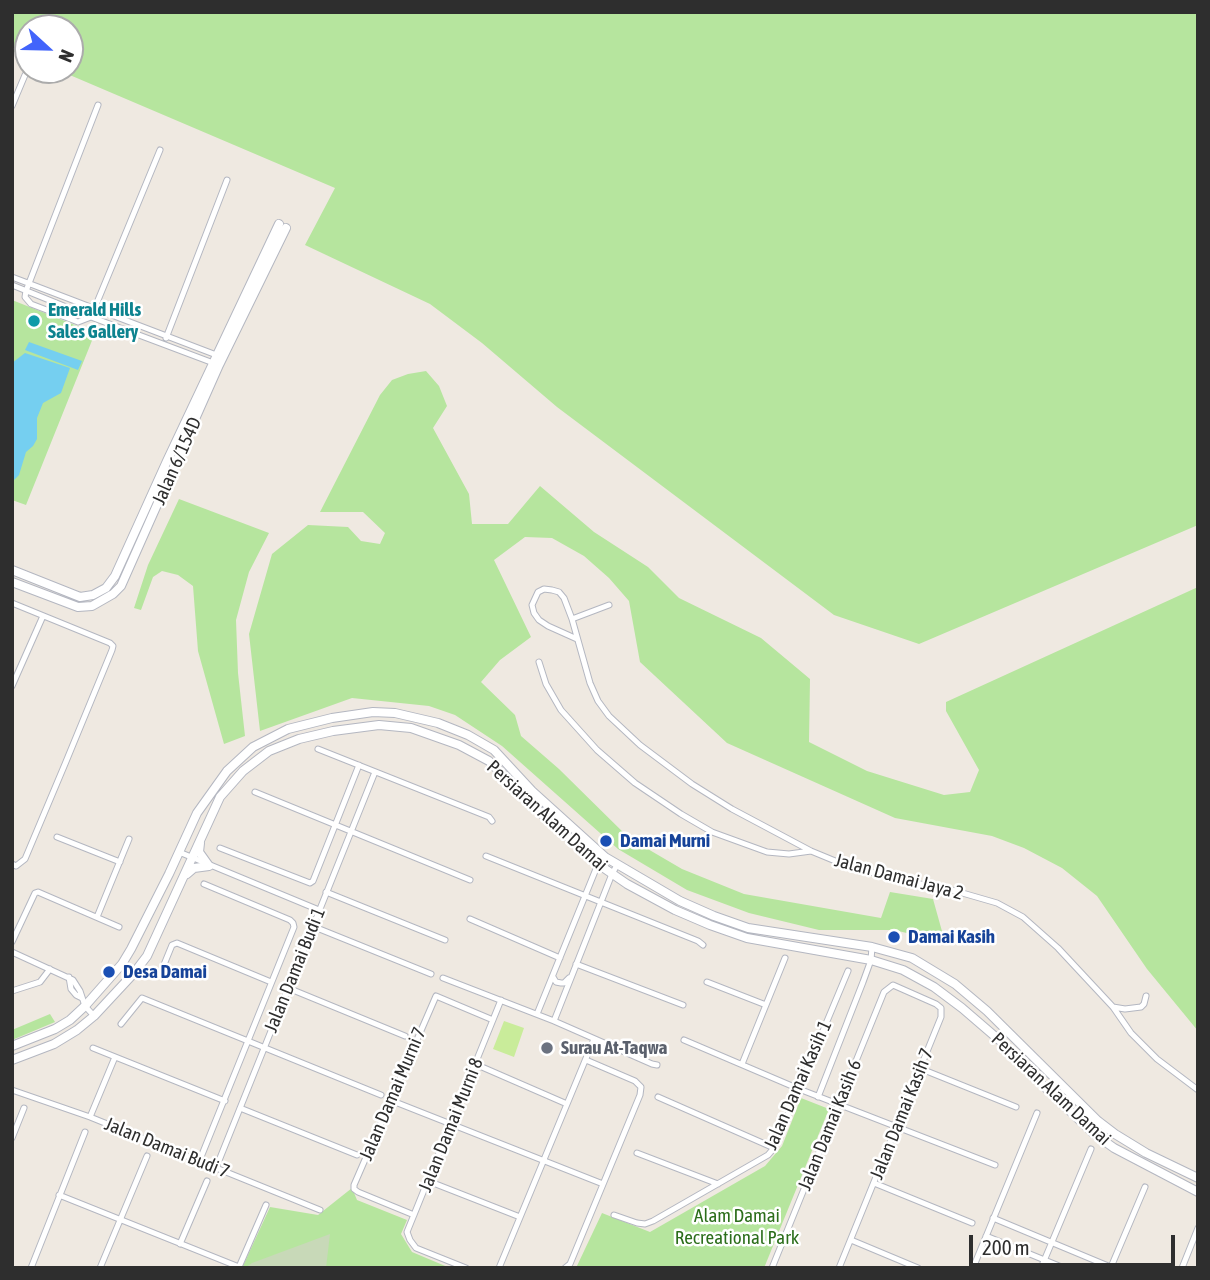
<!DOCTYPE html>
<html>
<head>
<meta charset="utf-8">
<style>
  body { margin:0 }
  #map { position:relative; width:1210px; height:1280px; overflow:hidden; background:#efe9e1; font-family:"Asap Condensed",sans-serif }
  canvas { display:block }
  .frame { position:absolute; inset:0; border:14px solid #2e2e2e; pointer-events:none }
  .north { position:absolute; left:14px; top:14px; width:70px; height:70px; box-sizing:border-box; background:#fff; border:2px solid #ababab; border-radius:50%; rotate:112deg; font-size:19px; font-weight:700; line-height:28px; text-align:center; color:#2e2e2e }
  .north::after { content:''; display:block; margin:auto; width:24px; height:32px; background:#4264fb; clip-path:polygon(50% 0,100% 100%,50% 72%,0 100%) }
  .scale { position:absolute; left:969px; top:1235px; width:206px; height:32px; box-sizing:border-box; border:4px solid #2e2e2e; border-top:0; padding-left:9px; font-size:21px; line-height:24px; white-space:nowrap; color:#2e2e2e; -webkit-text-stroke:5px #fff; paint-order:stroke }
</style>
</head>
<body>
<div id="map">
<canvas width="1210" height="1280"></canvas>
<div class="frame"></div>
<div class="north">N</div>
<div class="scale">200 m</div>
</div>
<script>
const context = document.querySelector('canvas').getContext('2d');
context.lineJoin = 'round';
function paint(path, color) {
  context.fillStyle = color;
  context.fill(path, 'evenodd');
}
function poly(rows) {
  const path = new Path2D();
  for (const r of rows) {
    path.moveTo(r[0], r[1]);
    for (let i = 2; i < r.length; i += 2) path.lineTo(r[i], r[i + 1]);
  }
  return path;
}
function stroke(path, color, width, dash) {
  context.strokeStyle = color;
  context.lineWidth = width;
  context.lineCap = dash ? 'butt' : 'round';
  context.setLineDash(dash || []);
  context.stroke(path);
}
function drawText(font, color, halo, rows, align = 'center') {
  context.font = font + ' "Asap Condensed",sans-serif';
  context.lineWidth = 5;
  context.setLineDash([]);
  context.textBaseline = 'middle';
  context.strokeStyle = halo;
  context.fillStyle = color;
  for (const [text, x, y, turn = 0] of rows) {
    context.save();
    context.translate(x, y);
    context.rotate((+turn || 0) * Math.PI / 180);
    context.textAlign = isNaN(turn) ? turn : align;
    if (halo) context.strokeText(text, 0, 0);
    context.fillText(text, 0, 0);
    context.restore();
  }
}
paint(poly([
  [12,12,1198,12,1198,525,919,644,834,615,557,407,482,343,430,304,305,245,335,188,58,70,70,70,70,28,28,28,28,57,12,51],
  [12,300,95,333,26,505,12,500],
  [426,371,439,386,447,406,433,428,469,494,472,524,508,524,540,486,594,532,648,567,679,598,761,638,810,679,809,742,867,771,944,795,970,792,979,770,946,711,946,702,1198,587,1198,1031,1147,969,1097,896,1062,868,1024,848,992,836,895,818,727,743,640,662,629,601,609,578,584,556,552,538,525,537,494,560,531,637,500,660,481,682,515,715,521,736,559,769,629,838,682,869,744,894,881,918,890,892,933,899,945,942,894,930,819,930,749,913,687,890,618,849,502,746,455,715,429,706,352,698,260,731,249,634,272,554,308,525,348,527,361,541,380,544,385,533,363,512,320,512,380,395,392,380,408,374],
  [179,499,269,533,249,572,236,620,238,673,245,736,224,744,198,651,193,586,178,575,162,571,153,577,141,610,134,608,148,565],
  [50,1014,55,1022,12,1040,12,1030],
  [801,1098,829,1109,764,1268,576,1268,602,1213,650,1232,765,1166,782,1146],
  [352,1188,357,1200,407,1220,401,1234,412,1252,450,1268,242,1268,270,1207,318,1215]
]), '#b6e59e');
paint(poly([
  [330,1234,326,1268,245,1268,252,1263]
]), '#c8d9b8');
paint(poly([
  [504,1021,524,1028,514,1057,493,1049]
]), '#c9ec9a');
paint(poly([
  [29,342,82,361,78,370,25,350],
  [25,353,70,368,61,393,43,403,37,418,37,439,33,446,26,452,19,475,12,482,12,363]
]), '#75cff0');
const street = poly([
  [98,105,26,291,25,297,31,304,78,322,91,317,160,150],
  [12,106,25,75],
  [12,277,219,356],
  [12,285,91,317,216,364],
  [166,338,227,180],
  [12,603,110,643,113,646,112,650,65,764,25,859,16,866,12,864],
  [572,619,609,605],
  [577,639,548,626,539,620,534,613,532,605,538,592,544,589,552,590,559,592,564,598,572,619,590,683,598,701,609,716,640,745,692,784,732,809,811,851,845,865,899,880,952,890,997,903,1023,917,1058,948,1113,1007,1131,1033,1157,1059,1198,1090],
  [539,662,546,684,561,710,597,750,635,783,681,814,712,832,767,852,789,854,811,851],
  [12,686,43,616],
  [318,749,489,817,492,821],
  [255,792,470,880],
  [57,837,120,862],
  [220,848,310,883,313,881,359,765],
  [179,852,319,910],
  [486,856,698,941,703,945],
  [326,892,445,940],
  [97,917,129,839],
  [470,919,560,958],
  [312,926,431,974],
  [12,942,35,893,38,892,119,927],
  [12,952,73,980,80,991,85,1006,94,1016],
  [576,964,683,1005],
  [167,974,163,967,172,945,177,943,271,982],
  [69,977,71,989,76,995,82,998],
  [553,977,556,982,561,983,564,983,569,978],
  [443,978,554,1021,652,1064,657,1065],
  [707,982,766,1005],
  [288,988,405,1036],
  [12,991,40,982,50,969],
  [1113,1007,1125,1009,1141,1007,1144,1004,1146,996],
  [537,1014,598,864,605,857],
  [554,1021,612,874,617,865],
  [121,1024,142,998,381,1095],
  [684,1040,799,1089,995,1165],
  [93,1048,225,1101],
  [475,1064,567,1104],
  [742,1064,785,958],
  [919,1068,1016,1107],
  [12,1090,90,1117,320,1210],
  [658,1097,774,1148],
  [818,1097,863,982,871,960,872,947],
  [390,1100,603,1184],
  [240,1108,357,1155],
  [90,1117,115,1057],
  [12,1138,24,1108],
  [637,1153,718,1184],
  [199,1162,294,927,293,923,290,920,204,884],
  [216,1168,375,772],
  [428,1181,520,1217],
  [874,1183,972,1223],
  [59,1195,239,1267,266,1205],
  [414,1215,358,1192,354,1189,354,1185,436,996,493,1020],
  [614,1215,637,1223,645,1224,653,1221,768,1155,774,1148,848,971],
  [993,1218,1113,1268],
  [986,1236,1064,1268],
  [851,1240,918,1268],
  [180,1244,207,1181],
  [1111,1267,1145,1187],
  [31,1268,85,1132],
  [100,1268,147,1156],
  [466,1268,416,1248,410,1240,407,1232,501,1000],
  [499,1268,594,1039],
  [565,1268,570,1264,640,1095,641,1087,635,1081,586,1060],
  [772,1268,884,992,893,985,936,1004,941,1008,941,1017,839,1268],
  [973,1268,1037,1113],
  [1041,1268,1091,1149],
  [1182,1268,1198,1228]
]);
const secondary = poly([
  [12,570,80,597,93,595,106,588,115,576,167,461,279,224],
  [12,582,78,607,92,606,113,594,121,586,219,365,286,228],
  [187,874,194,868,209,866,199,852,200,843],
  [12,1046,55,1029,70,1020,85,1006,122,964,131,949,169,874,197,813,227,771,253,747,288,729,332,718,373,712,395,713,438,723,468,735,494,750,532,791,605,857,680,901,714,916,748,928,872,947,912,958,955,984,987,1011,1098,1121,1115,1134,1146,1153,1198,1178],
  [12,1060,54,1044,77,1030,94,1016,134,973,147,956,220,797,243,771,269,751,299,739,333,731,379,725,411,728,459,745,489,761,544,816,598,864,627,884,675,910,710,925,747,938,871,960,903,970,934,987,962,1008,1005,1045,1030,1073,1093,1133,1114,1148,1198,1192]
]);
stroke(street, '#b4b7c1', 7);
stroke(secondary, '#b4b7c1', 10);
stroke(street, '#fff', 5);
stroke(secondary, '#fff', 8);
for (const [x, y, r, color] of [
  [34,321,7,"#0f9aa8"],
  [606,841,7,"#1a4fb4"],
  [894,937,7,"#1a4fb4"],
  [109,972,7,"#1a4fb4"],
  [547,1048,7,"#6b7280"]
]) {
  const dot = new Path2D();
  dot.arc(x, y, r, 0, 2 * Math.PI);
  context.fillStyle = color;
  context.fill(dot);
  stroke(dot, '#fff', 2.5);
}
drawText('bold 19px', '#0d838f', '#fff', [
  ["Emerald Hills",48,310],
  ["Sales Gallery",48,332]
], 'left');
drawText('19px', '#2e2e2e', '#fff', [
  ["Jalan 6/154D",177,461,-66],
  ["Persiaran Alam Damai",547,816,42],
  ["Jalan Damai Jaya 2",899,877,15],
  ["Jalan Damai Budi 1",295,970,-68],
  ["Jalan Damai Kasih 1",798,1085,-66],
  ["Persiaran Alam Damai",1051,1089,43],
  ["Jalan Damai Murni 7",393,1094,-67],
  ["Jalan Damai Kasih 7",902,1114,-68],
  ["Jalan Damai Murni 8",451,1125,-68],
  ["Jalan Damai Kasih 6",830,1125,-68],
  ["Jalan Damai Budi 7",167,1148,22]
]);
drawText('bold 19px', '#164399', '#fff', [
  ["Damai Murni",620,841],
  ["Damai Kasih",908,937],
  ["Desa Damai",123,972]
], 'left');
drawText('bold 19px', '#5b616d', '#fff', [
  ["Surau At-Taqwa",561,1048]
], 'left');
drawText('19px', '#2c6e1b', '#fff', [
  ["Alam Damai",737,1216],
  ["Recreational Park",737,1238]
]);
</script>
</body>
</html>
